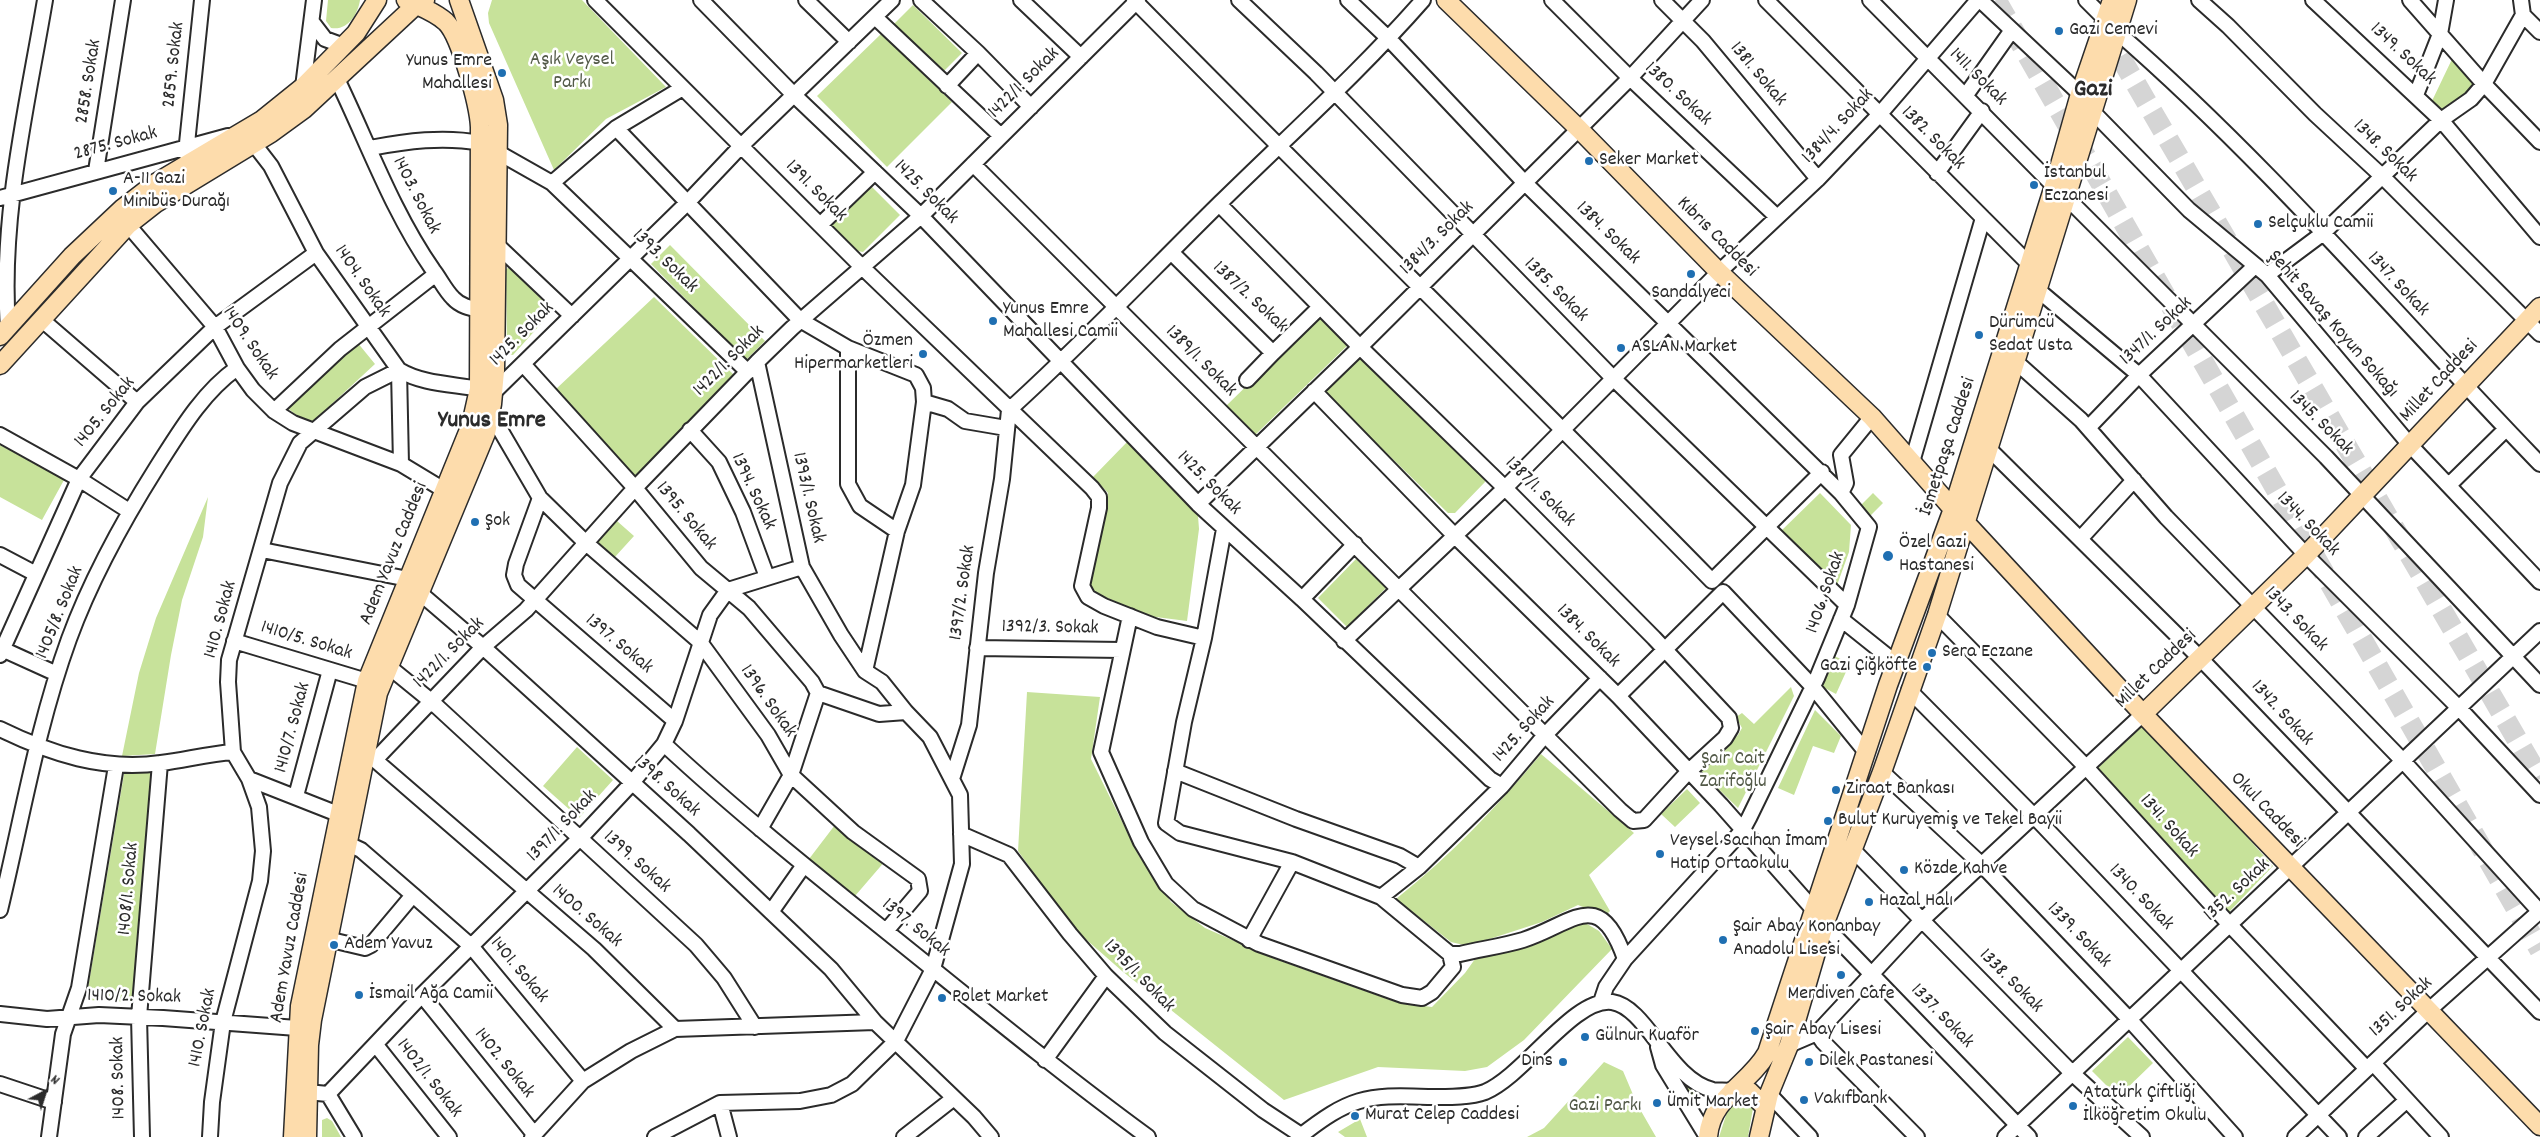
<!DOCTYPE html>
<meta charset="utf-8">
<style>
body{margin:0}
#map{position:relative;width:2540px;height:1137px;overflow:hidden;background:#fff;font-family:Dekko,sans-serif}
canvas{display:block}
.north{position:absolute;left:20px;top:1067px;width:50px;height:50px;-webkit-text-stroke:4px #fff;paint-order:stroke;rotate:40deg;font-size:14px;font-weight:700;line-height:20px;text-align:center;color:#2b2b2b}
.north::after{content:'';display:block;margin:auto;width:18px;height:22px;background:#2b2b2b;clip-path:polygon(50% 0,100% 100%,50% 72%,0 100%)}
</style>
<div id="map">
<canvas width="2540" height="1137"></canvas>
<div class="north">N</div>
</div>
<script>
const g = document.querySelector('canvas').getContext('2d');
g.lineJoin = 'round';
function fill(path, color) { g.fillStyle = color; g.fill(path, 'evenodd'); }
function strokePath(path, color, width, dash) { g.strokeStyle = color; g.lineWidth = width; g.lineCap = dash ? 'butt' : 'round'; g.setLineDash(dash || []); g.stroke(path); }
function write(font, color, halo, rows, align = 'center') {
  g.font = font + ' Dekko,sans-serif'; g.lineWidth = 5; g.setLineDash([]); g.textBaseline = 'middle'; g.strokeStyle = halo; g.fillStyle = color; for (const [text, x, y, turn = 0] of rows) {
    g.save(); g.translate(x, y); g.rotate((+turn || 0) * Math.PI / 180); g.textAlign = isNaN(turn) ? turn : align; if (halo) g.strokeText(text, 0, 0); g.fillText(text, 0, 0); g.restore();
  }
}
const green = new Path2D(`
 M 328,0 L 360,0 C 358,14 348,31 331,28 L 326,21 Z
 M 492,0 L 582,0 L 666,87 L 606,119 L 554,170 L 489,23 L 488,13 Z
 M 913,5 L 962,53 L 942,73 L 894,24 Z
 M 881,34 L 952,102 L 887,167 L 817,96 Z
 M 2454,55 L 2487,91 L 2454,122 L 2431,103 Z
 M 866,181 L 900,215 L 863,252 L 853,250 L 825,222 Z
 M 670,245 L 765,341 L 746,360 L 651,264 Z
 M 510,267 L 547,305 L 548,316 L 513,355 L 507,354 L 506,269 Z
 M 654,297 L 734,375 L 635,476 L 556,389 Z
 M 1320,314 L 1349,344 L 1255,435 L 1226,406 Z
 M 357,342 L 375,364 L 309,425 L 286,407 Z
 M 1361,355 L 1484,475 L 1485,482 L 1455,513 L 1448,513 L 1324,392 Z
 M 1128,441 L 1192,506 L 1198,516 L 1199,529 L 1187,621 L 1148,616 L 1087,589 L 1093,549 L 1108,493 L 1093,477 Z
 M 0,445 L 64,480 L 42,520 L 0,497 Z
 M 1820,493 L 1851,525 L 1849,552 L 1836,588 L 1780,532 Z
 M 1873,493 L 1883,503 L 1868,518 L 1858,508 Z
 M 208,497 L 203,537 L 182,600 L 171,655 L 155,754 L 122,756 L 139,673 L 156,618 Z
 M 617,521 L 634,536 L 614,558 L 596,544 Z
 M 1356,559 L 1386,588 L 1347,627 L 1318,598 Z
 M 1834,656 L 1850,663 L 1836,694 L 1821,686 Z
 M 1791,687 L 1794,696 L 1738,808 L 1700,771 L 1738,735 L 1742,728 L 1736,717 L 1742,713 L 1754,724 Z
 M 1027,692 L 1100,697 L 1091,759 L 1139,856 L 1171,902 L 1205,928 L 1278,960 L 1399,1003 L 1432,1007 L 1465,973 L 1475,959 L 1496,953 L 1582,921 L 1599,931 L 1612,949 L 1524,1040 L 1487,1067 L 1465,1071 L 1378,1067 L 1284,1100 L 1122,971 L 1073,928 L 1018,851 Z
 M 1815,710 L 1841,736 L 1834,753 L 1813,746 L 1794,795 L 1778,788 Z
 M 2145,723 L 2273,866 L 2229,912 L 2098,768 Z
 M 577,747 L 613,780 L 579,818 L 543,786 Z
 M 1541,754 L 1634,833 L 1589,875 L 1610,911 L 1605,916 L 1578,905 L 1542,922 L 1468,946 L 1451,942 L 1396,899 C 1450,856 1497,807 1541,754 Z
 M 154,771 L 134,1002 L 86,1000 L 124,774 Z
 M 1687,789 L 1700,803 L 1675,827 L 1661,814 Z
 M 838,821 L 886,860 L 855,896 L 809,859 Z
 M 2128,1037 L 2153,1063 L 2118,1097 L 2092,1071 Z
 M 1604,1062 L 1623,1071 L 1637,1104 L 1656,1137 L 1527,1137 L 1544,1128 Z
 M 1677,1077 L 1699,1089 L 1694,1104 Z
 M 1740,1099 L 1750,1104 L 1753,1108 L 1748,1137 L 1719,1137 L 1728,1109 Z
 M 327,1118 L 332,1121 L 341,1137 L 322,1137 L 322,1120 Z
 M 1360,1119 L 1367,1137 L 1345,1137 L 1338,1132 Z`);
const highwayTunnel = new Path2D(`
 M 1996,0 L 2540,950
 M 2104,29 L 2540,779`);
const minor = new Path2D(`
 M 595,0 L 862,267 L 1092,488 L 1099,497 L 1099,508 L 1082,586 L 1088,597 L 1104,606 L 1157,627 L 1204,638
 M 701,0 L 794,95 L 921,216 L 1198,504 L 1302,599 L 1490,779 L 1502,786 L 1545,735 L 1600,678
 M 806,0 L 849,42
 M 921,0 L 978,53 L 1031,107
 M 1021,0 L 1081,57
 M 1134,0 C 1326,195 1521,386 1712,581 L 1822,472
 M 1239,0 L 1316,73 L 1614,379 L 1847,605
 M 1348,0 L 1389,39 L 1524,182 L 1841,493
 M 1552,0 L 1630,78 L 1776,216
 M 1662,0 L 1703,41 L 1818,179
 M 1766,0 L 2029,264
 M 1870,0 L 2054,186
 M 1980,0 L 2080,94
 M 2086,0 L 2105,19
 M 2199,0 L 2228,26 L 2315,114 L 2383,177 L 2540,334
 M 2313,0 L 2441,120 L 2540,237
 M 2410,0 L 2484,84 L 2523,15 L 2540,32
 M 2521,0 L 2523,15
 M 875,17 L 1001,136
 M 312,22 L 325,39 L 344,46
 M 2116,31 C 2268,163 2400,319 2540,464
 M 337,79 C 368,143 392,211 433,270 C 440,279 445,290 453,298 C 460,306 470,308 480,310
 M 947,86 L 978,53
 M 303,87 L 314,0
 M 1966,95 L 2012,30
 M 2416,95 L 2440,34 L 2446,0
 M 2091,110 L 2189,210 L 2267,275 L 2410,445 L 2540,582
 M 616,128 L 800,320 L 848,348 L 916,375 L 923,388 L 924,402 L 913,485 L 897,531 L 865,671
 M 254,144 L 271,166 L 316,253 L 399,370 C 422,384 453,384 479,389
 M 370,148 C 407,141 443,136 481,143
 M 186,153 L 202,0
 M 499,153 L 552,183 L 748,372
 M 973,164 L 1620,810 L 1633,821 L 1644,820 L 1688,772 L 1725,738 L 1731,728 L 1729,718 L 1654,638 L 1505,488 L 1360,347 L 1219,204
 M 96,171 L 123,0
 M 1937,173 L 1982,111
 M 552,183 L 616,128 L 681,89
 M 2065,196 L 2326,457 L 2540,685
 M 0,198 L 228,136
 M 128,225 L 215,327 L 237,368 L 253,390 L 274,411 L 293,423 L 401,464 L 444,490
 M 820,225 L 875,172
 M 496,244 L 572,316
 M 1171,252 L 1273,353 L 1320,307
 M 2267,275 L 2322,234 L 2441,120 L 2471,99 L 2484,84 L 2540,142
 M 2038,290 L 2139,375 L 2306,555 L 2459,708 L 2540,795
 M 41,319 L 137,402
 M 8,327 C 0,217 27,107 45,0
 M 848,348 L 848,484 L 860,506 L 897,531
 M 2015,361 L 2081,420 L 2166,517 L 2404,762 L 2540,912
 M 523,364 L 635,488 L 701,568 L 749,608 L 812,682 L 818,693
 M 1247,380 L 1273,353
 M 1314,391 L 1454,535 L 1618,696 L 1721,805 L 1813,909
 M 494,392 L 687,203 L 741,146 L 892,0
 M 924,402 L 948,409 L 965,421 L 1006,428
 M 1009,410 C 1082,344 1150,272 1220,203 C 1288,136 1360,72 1423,0
 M 274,411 L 340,349 L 436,274
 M 491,414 L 540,498 L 516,564 L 514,575 L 518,585 L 675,721
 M 2088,428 L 2139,375 L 2255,266
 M 690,430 L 719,462 L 743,512 L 767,577
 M 0,435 L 79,479 L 129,511
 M 1988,448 L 2200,658 L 2540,1012
 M 1912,462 L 1983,218
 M 2449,485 L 2506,429
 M 540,498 L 586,543 L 700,642 L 768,735 L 791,775 L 853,832 L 918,879 L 920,891 L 886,931
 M 1198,504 L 1360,347 L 1630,78 L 1702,0
 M 1224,529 L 1204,638 L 1184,722 L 1166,823 L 1180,833 L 1292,862 L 1381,897 L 1450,954 L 1460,954 C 1481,949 1503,946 1523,940 C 1573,924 1599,885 1625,959
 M 2081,538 L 2134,480
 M 262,550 L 408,579
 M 0,555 L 36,574
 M 420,593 L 483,647 L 689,834 L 831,969 L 875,1022
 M 1302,599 L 1355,544
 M 1937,615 L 2086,767 L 2230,925 L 2367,1069
 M 1130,616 L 1101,752 L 1141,842 L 1166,884 L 1193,909 L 1259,944 L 1402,995 L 1422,998 L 1432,992 L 1453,967 L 1450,954
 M 1841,619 L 1896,663
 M 234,641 L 367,681
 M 1344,641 L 1505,488 L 1719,272 L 1818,179 L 1879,115 L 1978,0
 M 0,648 L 57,674
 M 977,648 L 1122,650
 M 0,655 L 79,479 L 137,402 L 215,327 L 316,253
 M 388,666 L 431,701 L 696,945 L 724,978 L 755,1027
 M 1909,690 L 2034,816 L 2339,1137
 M 1618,696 L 1723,592 L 1813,687 L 1866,752
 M 0,729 C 51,754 104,771 161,763 C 185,760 208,754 233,752
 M 664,744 C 735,810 811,871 887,932 C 973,1001 1059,1072 1148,1137
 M 375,760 L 483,647 L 526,610 L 635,488 L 757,362 L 792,328 L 921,216 L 1138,0
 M 375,760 L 594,949 L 675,1029
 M 1175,771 L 1296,819 L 1400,856 L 1419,867
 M 1882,772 L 1982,865 L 2129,1019 L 2235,1137
 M 249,779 L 338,814
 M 952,779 L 969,725 L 986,573 L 1002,479 L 1009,410
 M 296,796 L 330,670
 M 760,829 L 791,775 L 818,693 L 879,714 L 906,712
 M 961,834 L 1009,855 L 1070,934 L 1106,976 L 1165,1033 L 1263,1110 L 1301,1135
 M 1853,850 L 2072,1073 L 2142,1137
 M 413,895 L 471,946 L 583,1081
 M 1381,897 L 1419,867 L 1502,786
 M 0,910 C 22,819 37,727 69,639 C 91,579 123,521 157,467 C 180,431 202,393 237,368
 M 771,912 L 804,865
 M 1824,925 L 2029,1137
 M 327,939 L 365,948 L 371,945 L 413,895 L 361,850 L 346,843
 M 1249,940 L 1292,862
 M 422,995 L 534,1134
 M 1601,1002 L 1606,987 L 1625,959 L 1742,831 L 1749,818 L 1817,678 L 1847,605 L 1869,527 L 1841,493 L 1846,483 L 1841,455 L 1872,417
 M 0,1014 L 47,1019 L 99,1015 L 163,1018 L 297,1028
 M 1817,1033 L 1823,1042 L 1917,1137
 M 376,1045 L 449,1137
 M 1789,1045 L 1817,1033 L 1921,921 L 2143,714
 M 1658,1047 L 1663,1065 L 1707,1137
 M 1045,1060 L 1106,976
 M 2373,1063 L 2441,1137
 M 0,1084 L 54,1102
 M 307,1092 L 328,1094 L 422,995 L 586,832 L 631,784 L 664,744 L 675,721 L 710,615 L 728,590 L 802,567
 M 328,1094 L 354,1137
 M 1769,1094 L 1810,1137
 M 720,1103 L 729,1137
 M 49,1137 L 63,1034 L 79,988 L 116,766
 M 142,1137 L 139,1017 L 160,763
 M 210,1137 L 212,1102 L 223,1022 L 260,881 L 263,851 L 259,807 L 249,779 L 233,752 L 228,682 L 229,660 L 280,483 L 300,443 L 365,387 L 399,370 L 401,464
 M 532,1137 L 583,1081 L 631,1051 L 675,1029 L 875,1022 L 974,1117 L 991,1137
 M 655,1137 L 720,1103 L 800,1101 L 831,1095 L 852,1084 L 896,1041 L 933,969 L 962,864 L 960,795 L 930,737 L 906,712 L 882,682 L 865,671 L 841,635 L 802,567 L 757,362
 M 904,1137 L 954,1098
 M 1299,1137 C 1349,1098 1365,1094 1428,1097 C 1445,1097 1469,1098 1485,1092 C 1525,1075 1574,997 1612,1002 C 1647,1007 1669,1080 1713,1090 C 1718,1091 1726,1090 1732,1091
 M 2005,1137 L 2540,631
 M 2295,1137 L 2428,1011 L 2540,911
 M 2366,1137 L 2407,1100`);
const major = new Path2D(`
 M 1446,0 L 1579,129 L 1719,272 L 1872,417 L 1953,509 L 2143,714 L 2540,1126
 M 0,336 L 72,256 L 123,208 L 154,184 L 262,120 L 303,87 L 356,33 L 377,0
 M 0,365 L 128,225 L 156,203 L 271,133 L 304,109 L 417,4 L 425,0
 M 2143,714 L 2306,555 L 2540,307
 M 1732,1091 L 1749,1091 L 1765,1107
 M 293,1137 L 300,1006 L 367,681 L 471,425 L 479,389 L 480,127 C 479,106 461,37 446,22 C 434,11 420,7 406,0
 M 307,1137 L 309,1045 L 312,1020 L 378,693 L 486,433 L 492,404 L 495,371 L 498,125 L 494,100 L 459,0
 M 1708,1137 C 1711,1097 1749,1085 1767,1053 L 1888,685 L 1953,509 L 2054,186 L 2080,94 L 2112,0
 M 1759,1137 L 1769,1094 L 1789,1045 L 1824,925 L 1882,772 L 1937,615 L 2127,0`);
const markers = [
 [2059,31,5,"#1f6fb2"],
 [502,73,5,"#1f6fb2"],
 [1589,161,5,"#1f6fb2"],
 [2034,185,5,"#1f6fb2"],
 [113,191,5,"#1f6fb2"],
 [2258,224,5,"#1f6fb2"],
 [1691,274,5,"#1f6fb2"],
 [993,321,5,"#1f6fb2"],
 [1979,335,5,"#1f6fb2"],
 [1621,348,5,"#1f6fb2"],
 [923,354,5,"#1f6fb2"],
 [475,522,5,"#1f6fb2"],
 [1888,556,6,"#1f6fb2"],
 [1932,653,5,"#1f6fb2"],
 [1927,667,5,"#1f6fb2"],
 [1836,790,5,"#1f6fb2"],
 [1828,821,5,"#1f6fb2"],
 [1660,854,5,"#1f6fb2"],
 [1904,870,5,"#1f6fb2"],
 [1869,902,5,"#1f6fb2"],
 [1723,940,5,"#1f6fb2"],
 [334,945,5,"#1f6fb2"],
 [1841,975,5,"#1f6fb2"],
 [359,995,5,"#1f6fb2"],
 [942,998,5,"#1f6fb2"],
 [1755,1031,5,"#1f6fb2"],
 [1585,1037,5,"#1f6fb2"],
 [1563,1062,5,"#1f6fb2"],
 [1809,1062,5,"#1f6fb2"],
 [1804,1100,5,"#1f6fb2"],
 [1657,1103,5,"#1f6fb2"],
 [2073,1106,5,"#1f6fb2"],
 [1355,1116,5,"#1f6fb2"]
];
const poiNames = [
 ["Gazi Cemevi",2069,31],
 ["Yunus Emre",492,62,"right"],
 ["Mahallesi",492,85,"right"],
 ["Seker Market",1599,161],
 ["İstanbul",2044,174],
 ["Eczanesi",2044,197],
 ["A-11 Gazi",123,180],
 ["Minibüs Durağı",123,203],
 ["Selçuklu Camii",2268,224],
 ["Sandalyeci",1691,294,"center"],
 ["Yunus Emre",1003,310],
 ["Mahallesi Camii",1003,333],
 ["Dürümcü",1989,324],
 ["Sedat Usta",1989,347],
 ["Özmen",913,342,"right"],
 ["Hipermarketleri",913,365,"right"],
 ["ASLAN Market",1631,348],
 ["Şok",485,522],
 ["Özel Gazi",1899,544],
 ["Hastanesi",1899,567],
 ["Sera Eczane",1942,653],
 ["Gazi Çiğköfte",1917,667,"right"],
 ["Ziraat Bankası",1846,790],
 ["Bulut Kuruyemiş ve Tekel Bayii",1838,821],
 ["Veysel Sacıhan İmam",1670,842],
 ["Hatip Ortaokulu",1670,865],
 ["Közde Kahve",1914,870],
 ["Hazal Halı",1879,902],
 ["Şair Abay Konanbay",1733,928],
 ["Anadolu Lisesi",1733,951],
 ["Adem Yavuz",344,945],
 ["İsmail Ağa Camii",369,995],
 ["Merdiven Cafe",1841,995,"center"],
 ["Polet Market",952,998],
 ["Şair Abay Lisesi",1765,1031],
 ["Gülnur Kuaför",1595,1037],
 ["Dins",1553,1062,"right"],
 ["Dilek Pastanesi",1819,1062],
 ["Atatürk Çiftliği",2083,1094],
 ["İlköğretim Okulu",2083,1117],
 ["Vakıfbank",1814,1100],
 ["Ümit Market",1667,1103],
 ["Murat Celep Caddesi",1365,1116]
];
const streetNames = [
 ["1349. Sokak",2402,55,43],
 ["2859. Sokak",175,65,-84],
 ["1381. Sokak",1757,75,50],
 ["1411. Sokak",1977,78,45],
 ["2858. Sokak",90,82,-81],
 ["1422/1. Sokak",1025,84,-45],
 ["1380. Sokak",1677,95,43],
 ["1384/4. Sokak",1839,127,-47],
 ["1382. Sokak",1932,139,45],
 ["2875. Sokak",116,145,-15],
 ["1348. Sokak",2384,152,44],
 ["1391. Sokak",815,192,45],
 ["1425. Sokak",925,193,45],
 ["1403. Sokak",415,196,63],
 ["1384. Sokak",1607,234,44],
 ["Kıbrıs Caddesi",1716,238,45],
 ["1384/3. Sokak",1438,239,-45],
 ["1393. Sokak",664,262,44],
 ["1404. Sokak",361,282,55],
 ["1347. Sokak",2397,285,47],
 ["1385. Sokak",1555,291,45],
 ["1387/2. Sokak",1249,298,43],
 ["Şehit Savaş Koyun Sokağı",2332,325,49],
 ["1347/1. Sokak",2157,332,-43],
 ["1425. Sokak",523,335,-45],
 ["1409. Sokak",249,344,56],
 ["1422/1. Sokak",730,362,-45],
 ["1389/1. Sokak",1200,362,45],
 ["Millet Caddesi",2440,382,-47],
 ["1405. Sokak",106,413,-51],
 ["1345. Sokak",2320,424,45],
 ["İsmetpaşa Caddesi",1949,447,-72],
 ["1425. Sokak",1208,484,45],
 ["1394. Sokak",752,492,65],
 ["1387/1. Sokak",1539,493,45],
 ["1393/1. Sokak",807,498,77],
 ["1395. Sokak",685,517,50],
 ["1344. Sokak",2307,525,46],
 ["Adem Yavuz Caddesi",395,554,-68],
 ["1397/2. Sokak",964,593,-82],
 ["1406. Sokak",1827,593,-71],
 ["1405/8. Sokak",61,613,-68],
 ["1410. Sokak",222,620,-75],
 ["1343. Sokak",2295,620,46],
 ["1392/3. Sokak",1050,629,1],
 ["1384. Sokak",1587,637,45],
 ["1410/5. Sokak",306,642,17],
 ["1397. Sokak",618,645,40],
 ["1422/1. Sokak",450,654,-45],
 ["Millet Caddesi",2157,670,-44],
 ["1396. Sokak",767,702,55],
 ["1342. Sokak",2281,714,47],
 ["1410/7. Sokak",294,728,-75],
 ["1425. Sokak",1525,730,-48],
 ["1398. Sokak",666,787,42],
 ["Okul Caddesi",2266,811,46],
 ["1397/1. Sokak",563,827,-46],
 ["1341. Sokak",2168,827,48],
 ["1399. Sokak",636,863,42],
 ["1408/1. Sokak",130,889,-85],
 ["1352. Sokak",2238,891,-43],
 ["1340. Sokak",2140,898,46],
 ["1400. Sokak",586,917,41],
 ["1397. Sokak",915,929,39],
 ["1339. Sokak",2078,936,46],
 ["Adem Yavuz Caddesi",291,948,-80],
 ["1401. Sokak",518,971,50],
 ["1395/1. Sokak",1138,977,46],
 ["1338. Sokak",2010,982,45],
 ["1410/2. Sokak",134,998,1],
 ["1351. Sokak",2402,1008,-43],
 ["1337. Sokak",1941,1017,46],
 ["1410. Sokak",204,1028,-79],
 ["1402. Sokak",503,1064,51],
 ["1408. Sokak",120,1078,-91],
 ["1402/1. Sokak",428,1079,52]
];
const parkNames = [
 ["Aşık Veysel",572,61],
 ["Parkı",572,84],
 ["Şair Cait",1733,760],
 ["Zarifoğlu",1733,783],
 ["Gazi Parkı",1605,1107]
];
const districtNames = [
 ["Gazi",2093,92],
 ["Yunus Emre",492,423]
];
fill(green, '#c7e29a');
strokePath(highwayTunnel, '#d5d5d5', 21, [21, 11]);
strokePath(minor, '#2b2b2b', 18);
strokePath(major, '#2b2b2b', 21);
strokePath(minor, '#fff', 14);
strokePath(major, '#fddcac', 18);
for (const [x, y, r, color] of markers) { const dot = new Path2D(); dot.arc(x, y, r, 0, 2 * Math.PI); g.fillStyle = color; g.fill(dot); strokePath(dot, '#fff', 2); }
write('20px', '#2b2b2b', '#fff', poiNames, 'left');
write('20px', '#2b2b2b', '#fff', streetNames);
write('20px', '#525947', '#fff', parkNames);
write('bold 25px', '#2b2b2b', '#fff', districtNames);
</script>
